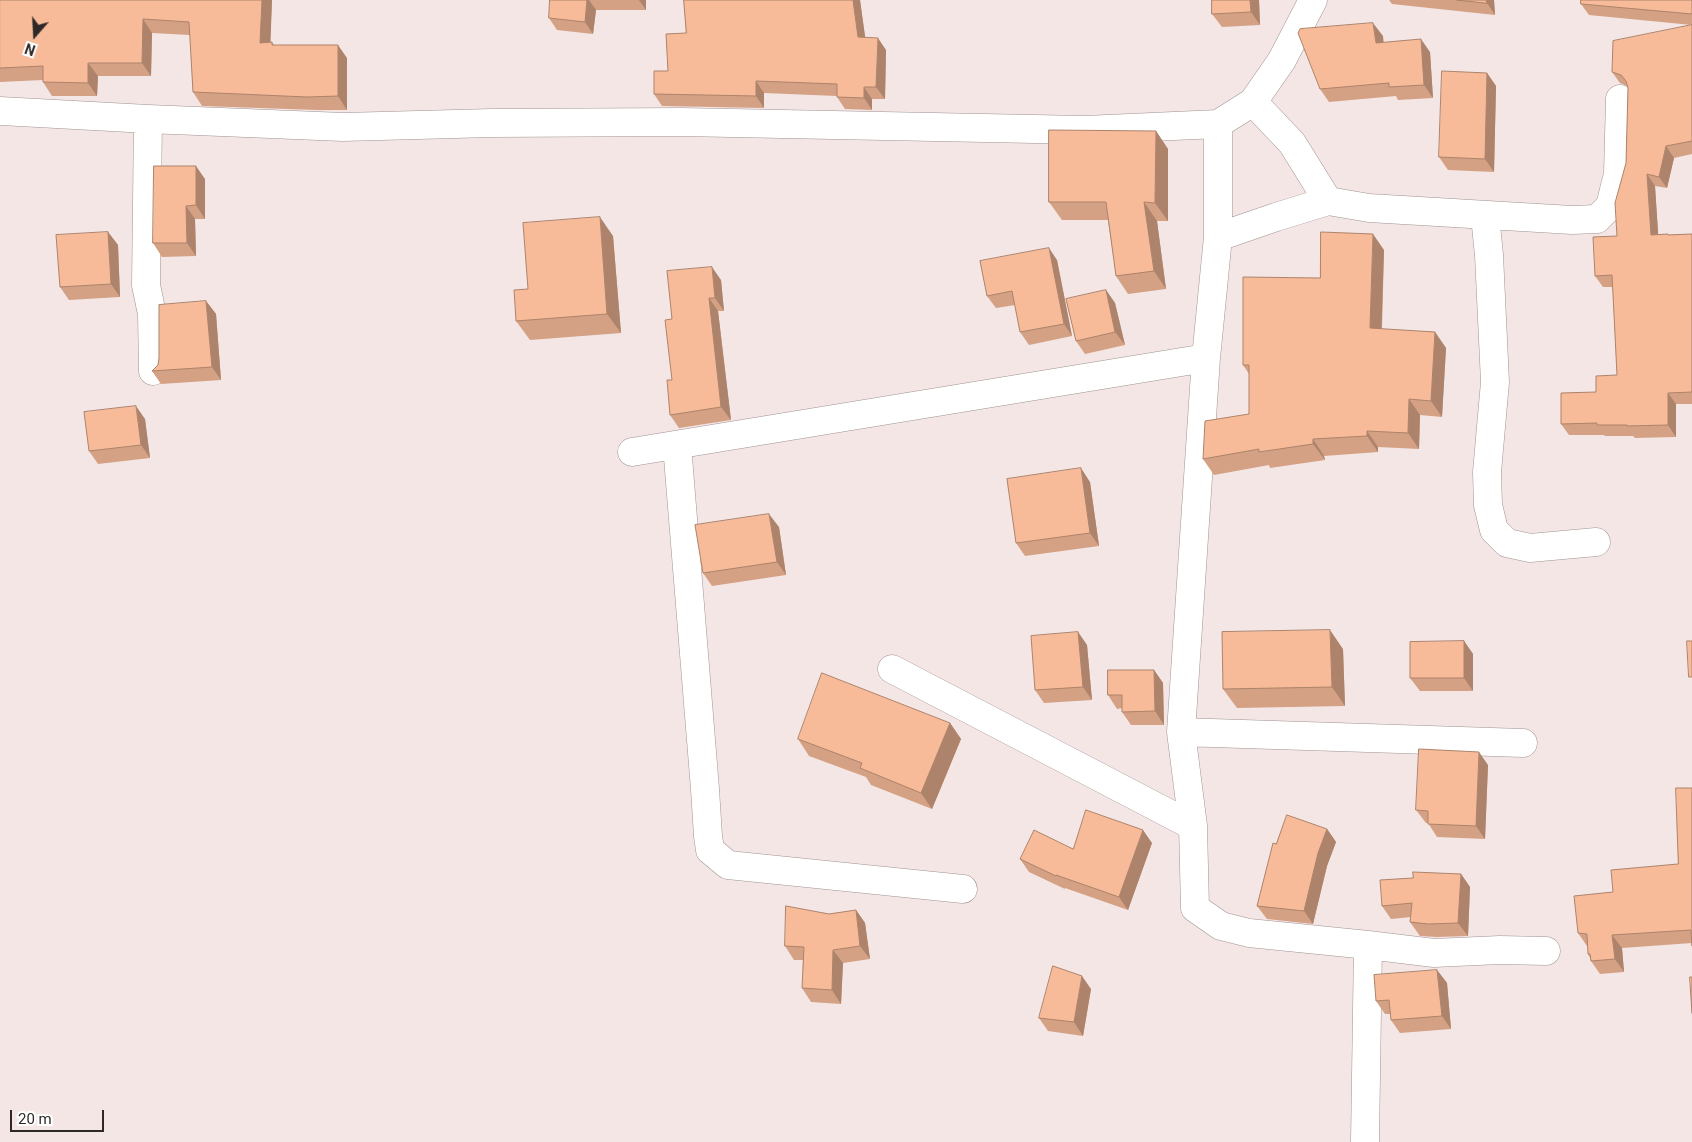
<!DOCTYPE html>
<style>
body{margin:0}
#map{position:relative;width:1692px;height:1142px;overflow:hidden;background:#f4e6e5;font-family:Roboto,sans-serif}
canvas{display:block}
.north{position:absolute;left:10px;top:10px;width:50px;height:50px;-webkit-text-stroke:4px #fff;paint-order:stroke;rotate:199deg;font-size:14px;font-weight:700;line-height:20px;text-align:center;color:#2e2928}
.north::after{content:'';display:block;margin:auto;width:18px;height:22px;background:#2e2928;clip-path:polygon(50% 0,100% 100%,50% 72%,0 100%)}
.scale{position:absolute;left:10px;top:1110px;width:94px;height:22px;box-sizing:border-box;border:2px solid #2e2928;border-top:0;padding-left:6px;font-size:15px;line-height:18px;white-space:nowrap;color:#2e2928;-webkit-text-stroke:4px #fff;paint-order:stroke}
</style>
<div id="map">
<canvas width="1692" height="1142"></canvas>
<div class="north">N</div>
<div class="scale">20 m</div>
</div>
<script>
const g = document.querySelector('canvas').getContext('2d');
g.lineJoin = 'round';
function strokePath(path, color, width, dash) { g.strokeStyle = color; g.lineWidth = width; g.lineCap = dash ? 'butt' : 'round'; g.setLineDash(dash || []); g.stroke(path); }
function fill(path, color) { g.fillStyle = color; g.fill(path, 'evenodd'); }
const minor = new Path2D(`
 M 1313,0 L 1282,60 L 1253,102 L 1218,124 L 1218,237 L 1206,358 L 1181,732 L 1193,826 L 1195,908 L 1221,926 L 1249,933 L 1368,945 L 1434,953 L 1500,950 L 1546,951
 M 1253,102 L 1292,143 L 1328,201 L 1369,208 L 1572,220 L 1597,219 L 1610,206 L 1618,174 L 1620,99
 M 0,111 L 148,119 L 343,127 L 492,123 L 681,122 L 1085,130 L 1218,124
 M 148,119 L 146,285 L 152,314 L 153,371
 M 1485,216 L 1489,255 L 1495,382 L 1487,472 L 1488,505 L 1494,530 L 1507,543 L 1530,548 L 1596,542
 M 1218,237 L 1276,217 L 1328,201
 M 677,445 L 705,789 L 708,836 L 710,850 L 728,865 L 963,889
 M 632,452 L 1206,358
 M 892,669 L 1193,826
 M 1181,732 L 1523,743
 M 1365,1142 L 1368,945`);
const wall = new Path2D(`
 M 0,0 L 272,0 L 270,42 L 272,42 L 274,45 L 347,58 L 347,110 L 317,110 L 202,106 L 193,92 L 190,35 L 152,33 L 151,76 L 98,76 L 97,96 L 52,96 L 43,82 L 43,80 L 0,82 Z
 M 550,0 L 646,0 L 646,10 L 596,10 L 593,34 L 557,30 L 549,18 Z
 M 684,0 L 860,0 L 865,38 L 886,50 L 885,99 L 872,99 L 872,110 L 845,109 L 837,97 L 837,96 L 764,93 L 764,108 L 662,106 L 654,94 L 668,71 L 686,33 Z
 M 1259,0 L 1260,25 L 1222,27 L 1212,14 Z
 M 1389,0 L 1494,0 L 1495,15 L 1392,4 Z
 M 1692,0 L 1692,25 L 1589,15 L 1581,4 Z
 M 1692,25 L 1692,154 L 1674,158 L 1667,188 L 1655,186 L 1658,234 L 1668,235 L 1692,234 L 1692,404 L 1676,404 L 1676,437 L 1635,438 L 1633,436 L 1605,436 L 1604,435 L 1569,435 L 1561,424 L 1596,392 L 1617,375 L 1613,287 L 1603,287 L 1595,276 L 1617,236 L 1626,163 L 1628,88 L 1627,86 L 1620,83 L 1612,72 Z
 M 1383,36 L 1383,42 L 1430,52 L 1433,98 L 1398,100 L 1396,96 L 1329,102 L 1320,89 Z
 M 1487,73 L 1496,86 L 1494,172 L 1448,170 L 1439,157 Z
 M 1156,131 L 1168,149 L 1168,221 L 1157,221 L 1166,289 L 1128,294 L 1116,276 L 1108,220 L 1062,220 L 1049,202 Z
 M 205,179 L 205,219 L 195,219 L 196,256 L 162,257 L 153,243 Z
 M 108,232 L 118,245 L 120,297 L 69,300 L 60,287 Z
 M 613,236 L 621,333 L 530,340 L 516,321 L 528,289 Z
 M 1384,250 L 1382,329 L 1435,332 L 1446,348 L 1442,417 L 1420,415 L 1419,449 L 1378,447 L 1378,452 L 1324,456 L 1325,460 L 1270,468 L 1269,465 L 1214,475 L 1203,459 L 1249,414 L 1249,374 L 1243,365 L 1320,278 Z
 M 1057,260 L 1072,336 L 1029,345 L 1020,332 L 1015,305 L 996,308 L 987,296 Z
 M 721,280 L 724,311 L 718,311 L 731,420 L 679,428 L 670,415 L 672,380 L 672,319 Z
 M 1106,290 L 1115,303 L 1125,345 L 1085,354 L 1076,341 Z
 M 206,301 L 216,314 L 221,380 L 161,384 L 152,371 L 158,365 L 159,358 Z
 M 145,419 L 150,458 L 98,464 L 89,451 Z
 M 1090,482 L 1099,546 L 1025,556 L 1016,543 Z
 M 779,527 L 786,575 L 712,586 L 703,573 Z
 M 1078,632 L 1087,645 L 1092,700 L 1044,703 L 1035,690 Z
 M 1464,641 L 1473,654 L 1473,691 L 1420,691 L 1410,678 Z
 M 1343,649 L 1345,706 L 1237,708 L 1223,689 Z
 M 1154,670 L 1163,683 L 1164,725 L 1131,725 L 1122,712 L 1122,708 L 1117,709 L 1108,695 Z
 M 950,723 L 961,739 L 932,809 L 871,785 L 866,777 L 809,756 L 798,739 Z
 M 1488,765 L 1485,839 L 1437,837 L 1428,823 L 1426,823 L 1416,810 Z
 M 1692,788 L 1692,943 L 1622,948 L 1624,972 L 1600,974 L 1591,961 L 1590,958 L 1588,954 L 1588,946 L 1587,946 L 1578,933 L 1613,892 L 1678,864 Z
 M 1327,829 L 1336,842 L 1327,866 L 1313,924 L 1267,919 L 1257,906 L 1276,844 Z
 M 1152,843 L 1128,910 L 1065,888 L 1065,889 L 1029,872 L 1020,859 L 1073,849 Z
 M 1461,874 L 1470,887 L 1468,936 L 1437,937 L 1420,936 L 1410,922 L 1411,917 L 1391,919 L 1382,906 Z
 M 856,910 L 865,923 L 870,959 L 843,963 L 841,1004 L 811,1002 L 802,988 L 803,960 L 794,960 L 785,946 L 829,914 Z
 M 1437,970 L 1447,983 L 1451,1029 L 1400,1033 L 1391,1020 L 1390,1014 L 1385,1014 L 1376,1001 Z
 M 1091,989 L 1083,1036 L 1048,1031 L 1039,1018 Z`);
const shadedWall = new Path2D(`
 M 262,0 L 272,0 L 270,56 L 260,43 Z
 M 587,0 L 589,0 L 596,10 L 593,34 L 585,22 Z
 M 639,0 L 646,0 L 646,10 Z
 M 853,0 L 860,0 L 867,50 L 858,37 Z
 M 1250,0 L 1259,0 L 1260,25 L 1251,12 Z
 M 1486,0 L 1494,0 L 1495,15 L 1487,3 Z
 M 143,19 L 152,33 L 151,76 L 142,63 Z
 M 1373,23 L 1383,36 L 1385,56 L 1376,43 Z
 M 878,38 L 886,50 L 885,99 L 876,87 Z
 M 1421,39 L 1430,52 L 1433,98 L 1424,85 Z
 M 338,45 L 347,58 L 347,110 L 338,96 Z
 M 88,63 L 98,76 L 97,96 L 88,83 Z
 M 1487,73 L 1496,86 L 1494,172 L 1485,159 Z
 M 756,81 L 764,93 L 764,108 L 756,96 Z
 M 864,87 L 872,99 L 872,110 L 864,98 Z
 M 1156,131 L 1168,149 L 1168,221 L 1155,203 Z
 M 1666,146 L 1674,158 L 1667,188 L 1659,177 Z
 M 196,166 L 205,179 L 205,219 L 196,205 Z
 M 1647,174 L 1655,186 L 1659,246 L 1651,235 Z
 M 1144,202 L 1157,221 L 1166,289 L 1154,271 Z
 M 186,206 L 195,219 L 196,256 L 187,243 Z
 M 600,217 L 613,236 L 621,333 L 607,314 Z
 M 108,232 L 118,245 L 120,297 L 111,284 Z
 M 1373,234 L 1384,250 L 1381,344 L 1370,328 Z
 M 1049,248 L 1057,260 L 1072,336 L 1064,324 Z
 M 712,267 L 721,280 L 724,311 L 715,298 Z
 M 1106,290 L 1115,303 L 1125,345 L 1115,332 Z
 M 709,298 L 718,311 L 731,420 L 721,407 Z
 M 206,301 L 216,314 L 221,380 L 212,367 Z
 M 1435,332 L 1446,348 L 1442,417 L 1431,401 Z
 M 1668,393 L 1676,404 L 1676,437 L 1668,425 Z
 M 1409,399 L 1420,415 L 1419,449 L 1408,433 Z
 M 136,406 L 145,419 L 150,458 L 141,445 Z
 M 1367,431 L 1378,447 L 1378,452 L 1367,436 Z
 M 1313,439 L 1324,456 L 1325,460 L 1313,444 Z
 M 1081,468 L 1090,482 L 1099,546 L 1090,533 Z
 M 769,514 L 779,527 L 786,575 L 777,562 Z
 M 1330,630 L 1343,649 L 1345,706 L 1332,687 Z
 M 1078,632 L 1087,645 L 1092,700 L 1083,687 Z
 M 1464,641 L 1473,654 L 1473,691 L 1464,678 Z
 M 1154,670 L 1163,683 L 1164,725 L 1155,711 Z
 M 950,723 L 961,739 L 932,809 L 921,793 Z
 M 1479,752 L 1488,765 L 1485,839 L 1476,826 Z
 M 1327,829 L 1336,842 L 1327,866 L 1313,924 L 1304,911 L 1318,853 Z
 M 1143,830 L 1152,843 L 1128,910 L 1119,897 Z
 M 1461,874 L 1470,887 L 1468,936 L 1458,923 Z
 M 856,910 L 865,923 L 870,959 L 860,946 Z
 M 1612,935 L 1622,948 L 1624,972 L 1615,959 Z
 M 833,950 L 843,963 L 841,1004 L 832,990 Z
 M 1437,970 L 1447,983 L 1451,1029 L 1442,1016 Z
 M 1082,976 L 1091,989 L 1083,1036 L 1074,1022 Z`);
const building = new Path2D(`
 M 0,0 L 262,0 L 260,43 L 272,42 L 272,45 L 338,45 L 338,96 L 307,97 L 193,92 L 189,22 L 143,19 L 142,63 L 88,63 L 88,83 L 43,82 L 43,66 L 0,68 Z
 M 550,0 L 587,0 L 585,22 L 549,18 Z
 M 684,0 L 853,0 L 858,37 L 878,38 L 876,87 L 864,87 L 864,98 L 837,97 L 837,84 L 756,81 L 756,96 L 654,94 L 654,71 L 668,71 L 666,34 L 686,33 Z
 M 1212,0 L 1250,0 L 1251,12 L 1212,14 Z
 M 1457,0 L 1486,0 L 1487,3 Z
 M 1581,0 L 1692,0 L 1692,14 L 1581,4 Z
 M 1373,23 L 1376,43 L 1421,39 L 1424,85 L 1389,87 L 1389,83 L 1320,89 L 1298,33 L 1300,29 Z
 M 1692,25 L 1692,141 L 1666,146 L 1659,177 L 1647,174 L 1651,235 L 1668,234 L 1668,235 L 1692,234 L 1692,392 L 1668,393 L 1668,425 L 1627,426 L 1627,425 L 1597,425 L 1597,423 L 1561,424 L 1561,393 L 1596,392 L 1596,376 L 1617,375 L 1612,275 L 1595,276 L 1593,237 L 1617,236 L 1615,203 L 1626,163 L 1628,88 L 1626,81 L 1621,75 L 1612,72 L 1613,41 Z
 M 1442,71 L 1487,73 L 1485,159 L 1439,157 Z
 M 1049,130 L 1156,131 L 1155,203 L 1144,202 L 1154,271 L 1116,276 L 1106,202 L 1049,202 Z
 M 154,166 L 196,166 L 196,205 L 186,206 L 187,243 L 153,243 Z
 M 600,217 L 607,314 L 516,321 L 514,290 L 528,289 L 523,223 Z
 M 108,232 L 111,284 L 60,287 L 56,235 Z
 M 1321,232 L 1373,234 L 1370,328 L 1435,332 L 1431,401 L 1409,399 L 1408,433 L 1367,431 L 1367,436 L 1313,439 L 1313,444 L 1259,452 L 1259,449 L 1203,459 L 1205,421 L 1249,414 L 1249,365 L 1243,365 L 1243,277 L 1320,278 Z
 M 1049,248 L 1064,324 L 1020,332 L 1012,291 L 987,296 L 980,261 Z
 M 712,267 L 715,298 L 709,298 L 721,407 L 670,415 L 667,380 L 672,380 L 665,320 L 672,319 L 667,271 Z
 M 1106,290 L 1115,332 L 1076,341 L 1066,299 Z
 M 206,301 L 212,367 L 152,371 L 158,365 L 159,358 L 159,305 Z
 M 136,406 L 141,445 L 89,451 L 84,412 Z
 M 1081,468 L 1090,533 L 1016,543 L 1007,479 Z
 M 769,514 L 777,562 L 703,573 L 695,525 Z
 M 1330,630 L 1332,687 L 1223,689 L 1222,632 Z
 M 1078,632 L 1083,687 L 1035,690 L 1031,636 Z
 M 1464,641 L 1464,678 L 1410,678 L 1410,642 Z
 M 1687,641 L 1692,641 L 1692,677 L 1689,677 Z
 M 1108,670 L 1154,670 L 1155,711 L 1122,712 L 1122,695 L 1108,695 Z
 M 822,673 L 950,723 L 921,793 L 860,768 L 862,763 L 798,739 Z
 M 1419,749 L 1479,752 L 1476,826 L 1428,824 L 1428,811 L 1416,810 Z
 M 1676,788 L 1692,788 L 1692,946 L 1691,930 L 1612,935 L 1615,959 L 1591,961 L 1590,954 L 1588,954 L 1587,934 L 1578,933 L 1574,896 L 1613,892 L 1611,870 L 1678,864 Z
 M 1086,810 L 1143,830 L 1119,897 L 1056,875 L 1056,876 L 1020,859 L 1034,830 L 1073,849 Z
 M 1287,815 L 1327,829 L 1318,853 L 1304,911 L 1257,906 L 1273,843 L 1276,844 Z
 M 1413,872 L 1461,874 L 1458,923 L 1428,924 L 1410,922 L 1412,903 L 1382,906 L 1380,880 L 1413,878 Z
 M 786,906 L 829,914 L 856,910 L 860,946 L 833,950 L 832,990 L 802,988 L 804,947 L 785,946 Z
 M 1053,966 L 1082,976 L 1074,1022 L 1039,1018 Z
 M 1437,970 L 1442,1016 L 1391,1020 L 1389,1000 L 1376,1001 L 1374,975 Z
 M 1690,977 L 1692,977 L 1692,1013 Z`);
strokePath(minor, '#a09392', 29);
strokePath(minor, '#fff', 28);
fill(wall, '#d4a184');
fill(shadedWall, '#ad836b');
fill(building, '#f7bb99');
strokePath(building, '#ad836b', 1);
</script>
